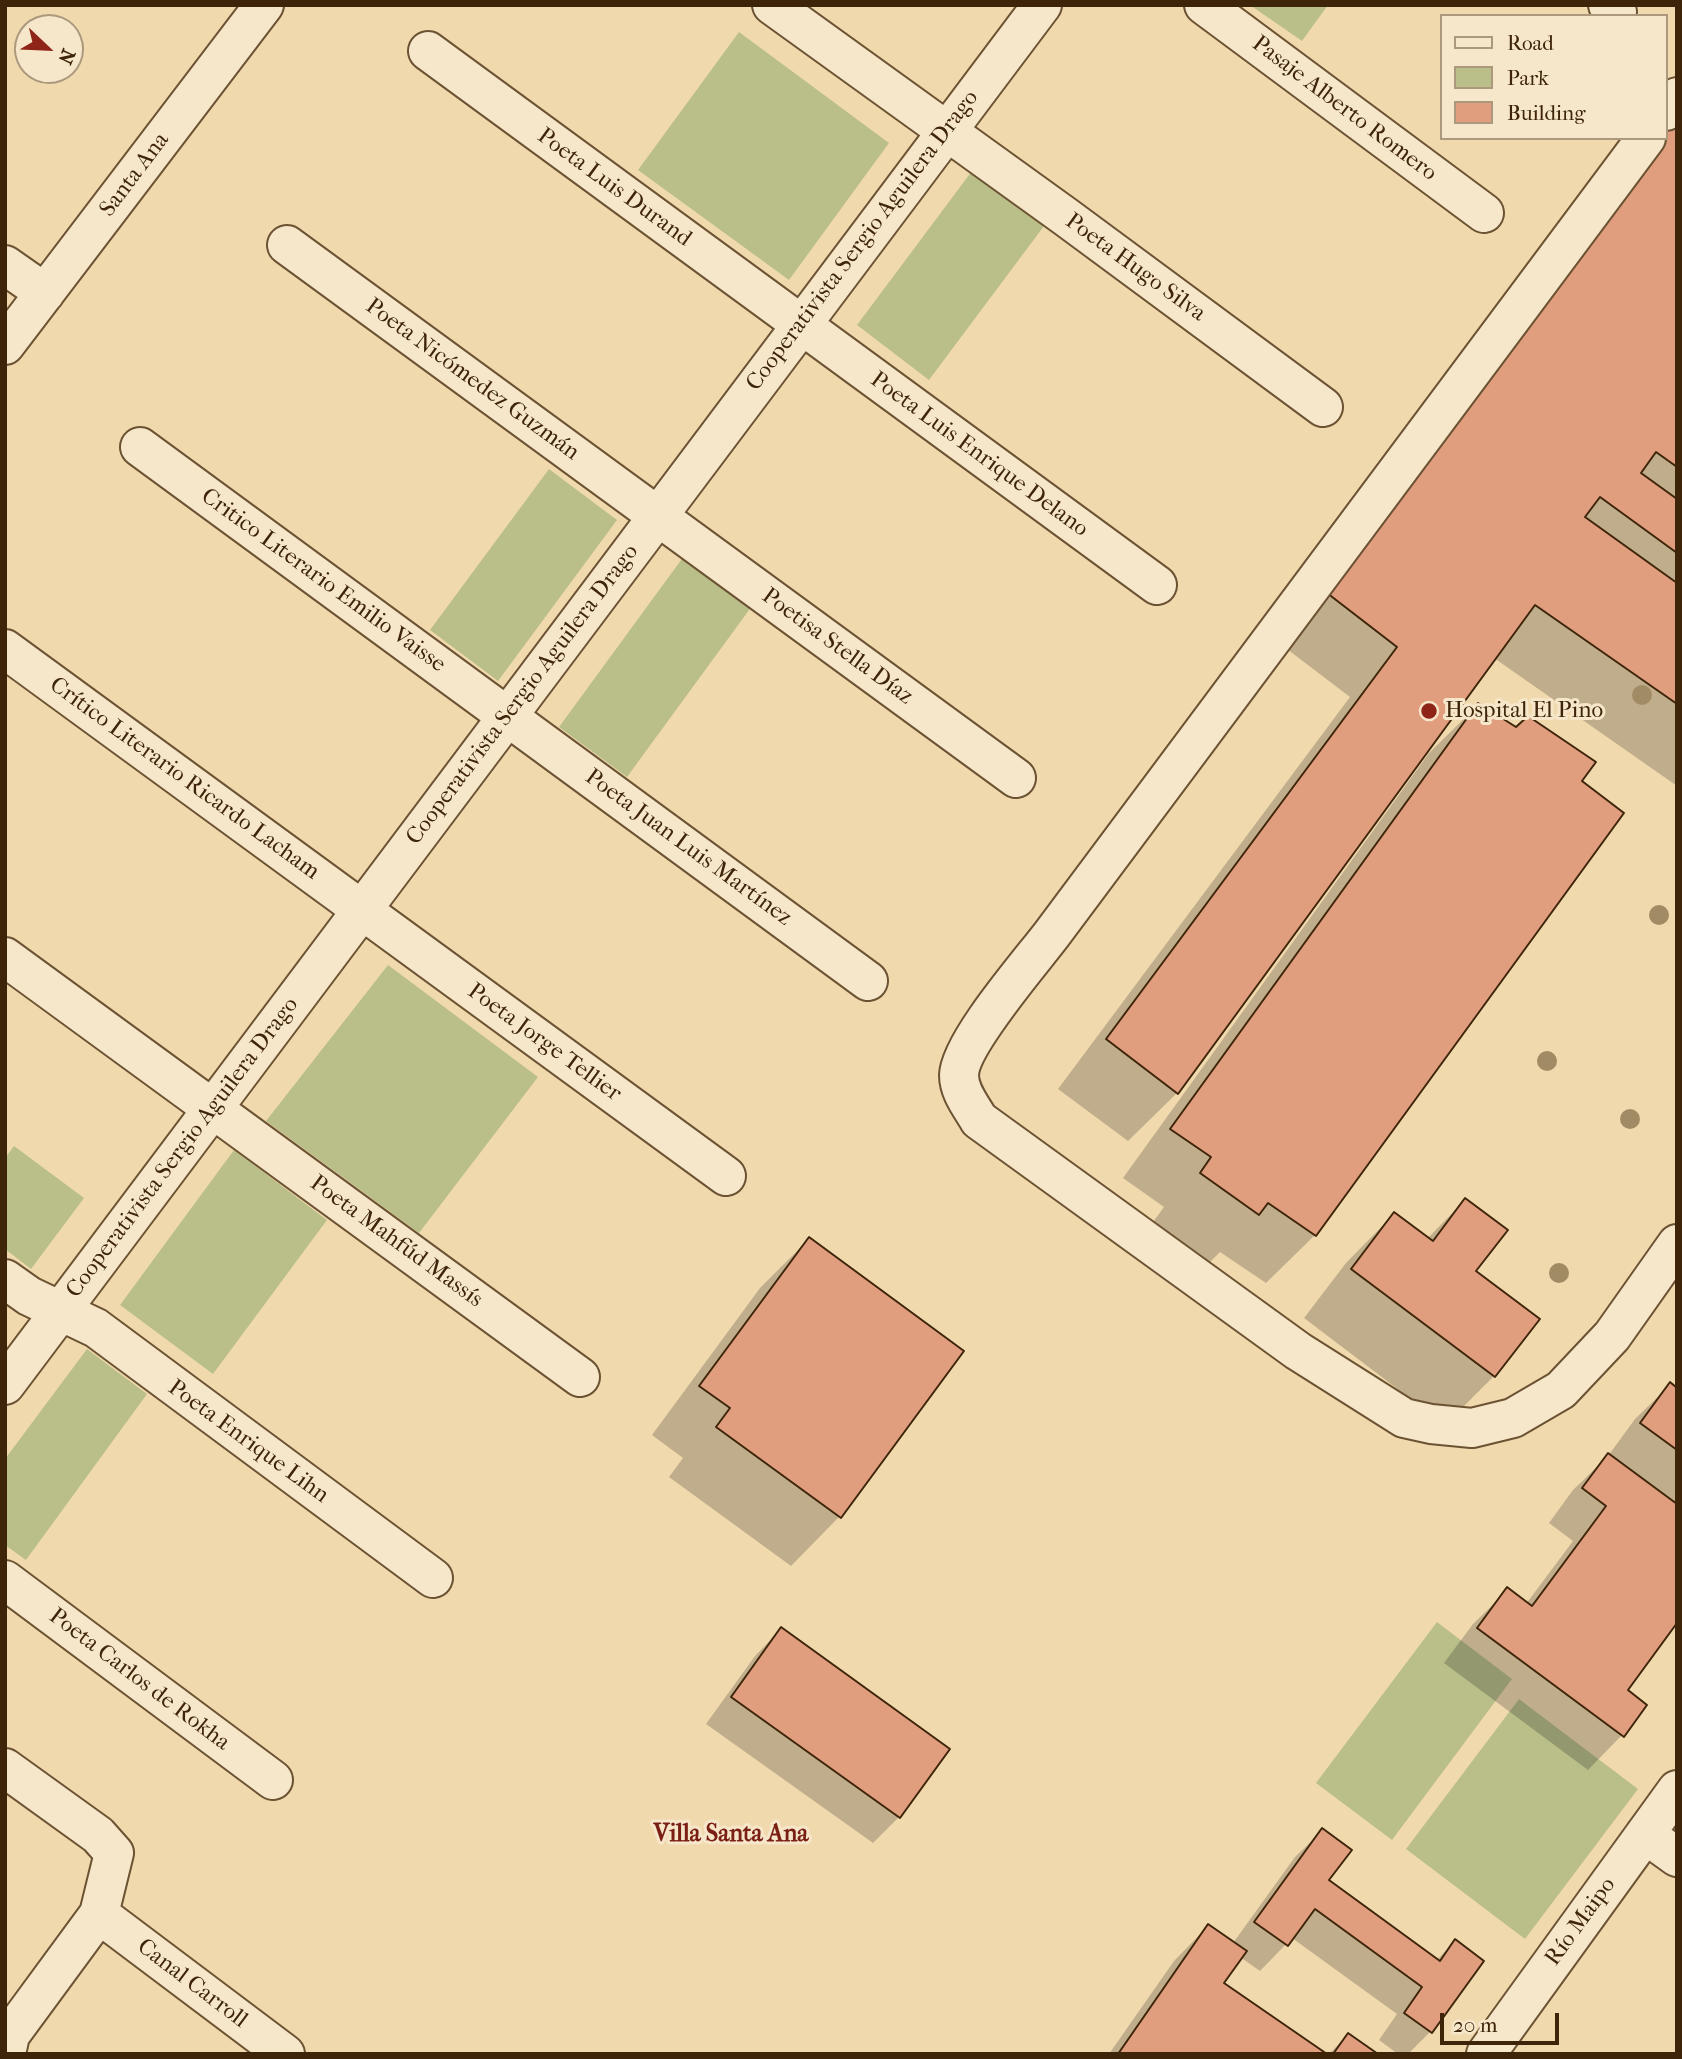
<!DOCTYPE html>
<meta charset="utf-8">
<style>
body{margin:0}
#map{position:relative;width:1682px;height:2059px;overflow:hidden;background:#f1d9ae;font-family:"IM FELL French Canon",serif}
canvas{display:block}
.frame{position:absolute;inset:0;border:7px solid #3e2509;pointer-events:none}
.legend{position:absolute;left:1440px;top:14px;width:228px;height:126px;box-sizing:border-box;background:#f6e6ca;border:2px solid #ac997d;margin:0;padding:9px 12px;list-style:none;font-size:21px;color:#3e2509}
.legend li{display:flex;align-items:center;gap:14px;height:35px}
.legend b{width:35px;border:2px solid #ac997d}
.north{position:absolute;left:14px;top:14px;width:70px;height:70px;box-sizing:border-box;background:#f6e6ca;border:2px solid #ac997d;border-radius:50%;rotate:113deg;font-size:19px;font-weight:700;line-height:28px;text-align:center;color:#3e2509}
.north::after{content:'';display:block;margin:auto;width:24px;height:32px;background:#8f2418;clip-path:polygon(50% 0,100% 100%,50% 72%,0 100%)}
.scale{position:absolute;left:1440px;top:2013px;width:119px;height:32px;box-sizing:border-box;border:4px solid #3e2509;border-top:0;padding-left:9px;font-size:21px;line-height:24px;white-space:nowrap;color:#3e2509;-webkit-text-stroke:5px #f6e6ca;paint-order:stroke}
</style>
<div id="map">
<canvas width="1682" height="2059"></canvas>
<div class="frame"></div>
<ul class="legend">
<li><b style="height:9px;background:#f6e6ca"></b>Road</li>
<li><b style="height:19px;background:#babf8a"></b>Park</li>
<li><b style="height:19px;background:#e19e7f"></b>Building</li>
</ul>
<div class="north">N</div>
<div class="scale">20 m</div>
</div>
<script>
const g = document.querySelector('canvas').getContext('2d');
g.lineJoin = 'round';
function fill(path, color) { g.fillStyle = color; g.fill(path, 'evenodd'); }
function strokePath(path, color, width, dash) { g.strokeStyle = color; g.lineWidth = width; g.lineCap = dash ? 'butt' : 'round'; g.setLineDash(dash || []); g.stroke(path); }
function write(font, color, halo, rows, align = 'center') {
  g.font = font + ' "IM FELL French Canon",serif'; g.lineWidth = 6; g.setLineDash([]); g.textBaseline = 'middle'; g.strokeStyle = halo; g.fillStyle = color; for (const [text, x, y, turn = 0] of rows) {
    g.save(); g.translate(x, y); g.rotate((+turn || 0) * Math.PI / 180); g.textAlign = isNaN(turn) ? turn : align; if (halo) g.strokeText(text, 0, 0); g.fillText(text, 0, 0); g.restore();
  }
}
const green = new Path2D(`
 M 1250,5 L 1328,5 L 1302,41 Z
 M 739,32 L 889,143 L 789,280 L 638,170 Z
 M 972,171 L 1044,226 L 929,380 L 857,325 Z
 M 549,469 L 617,520 L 498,681 L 430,630 Z
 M 684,556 L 752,606 L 627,777 L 559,727 Z
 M 388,965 L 538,1077 L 419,1233 L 266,1121 Z
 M 14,1146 L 84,1198 L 31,1269 L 5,1249 L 5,1158 Z
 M 234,1150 L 327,1220 L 213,1374 L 120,1305 Z
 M 87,1349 L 147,1394 L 26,1560 L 5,1545 L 5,1459 Z
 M 1437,1622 L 1512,1679 L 1392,1840 L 1316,1783 Z
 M 1519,1699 L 1638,1789 L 1525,1939 L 1406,1849 Z`);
const shadow = new Path2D(`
 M 1677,96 L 1677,786 L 1494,658 L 1177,1093 L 1128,1141 L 1058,1089 L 1350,697 L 1279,643 L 1666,138 Z
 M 1478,705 L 1516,730 L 1580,782 L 1315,1235 L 1266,1283 L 1220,1252 L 1209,1263 L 1153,1222 L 1164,1207 L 1123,1178 L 1429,753 Z
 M 1465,1200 L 1474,1272 L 1537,1319 L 1494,1376 L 1445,1425 L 1304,1318 L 1346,1263 L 1394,1214 L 1427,1239 Z
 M 809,1239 L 961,1351 L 839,1517 L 791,1566 L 669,1477 L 683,1458 L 652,1435 L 760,1288 Z
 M 1670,1385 L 1677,1390 L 1677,1620 L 1625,1690 L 1622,1735 L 1588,1770 L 1444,1663 L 1473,1624 L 1508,1590 L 1526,1604 L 1573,1541 L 1549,1523 L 1573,1490 L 1608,1456 L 1635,1419 Z
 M 781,1629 L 899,1817 L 873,1843 L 706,1724 L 755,1656 Z
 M 1322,1831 L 1327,1881 L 1437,1960 L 1455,1941 L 1430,2032 L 1408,2054 L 1398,2054 L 1379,2040 L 1397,2014 L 1292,1938 L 1260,1971 L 1240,1957 L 1222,1984 L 1324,2054 L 1109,2054 L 1174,1961 L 1208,1926 L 1233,1943 L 1295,1857 Z
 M 1348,2035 L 1375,2054 L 1329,2054 Z`);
const building = new Path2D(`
 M 1677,112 L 1677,467 L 1656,452 L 1641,473 L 1677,499 L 1677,553 L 1600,497 L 1585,517 L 1677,583 L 1677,704 L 1535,605 L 1178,1094 L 1106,1039 L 1397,647 L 1327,593 L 1657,138 L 1666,138 L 1666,126 Z
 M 1478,703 L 1516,727 L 1528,716 L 1596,762 L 1582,781 L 1624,813 L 1316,1236 L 1268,1203 L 1259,1215 L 1200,1173 L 1211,1157 L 1170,1129 Z
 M 1465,1198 L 1508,1230 L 1476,1271 L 1540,1319 L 1495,1377 L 1351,1269 L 1394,1212 L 1433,1241 Z
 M 809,1237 L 964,1351 L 841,1518 L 716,1427 L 730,1408 L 699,1386 Z
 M 1670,1382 L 1677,1388 L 1677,1450 L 1640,1423 Z
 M 1608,1453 L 1677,1504 L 1677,1623 L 1628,1690 L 1647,1705 L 1624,1737 L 1477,1628 L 1507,1587 L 1532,1606 L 1606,1506 L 1582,1488 Z
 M 781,1627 L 950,1749 L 900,1818 L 731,1697 Z
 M 1322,1828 L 1352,1850 L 1329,1880 L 1440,1961 L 1455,1939 L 1484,1961 L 1432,2033 L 1404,2013 L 1422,1987 L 1315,1909 L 1288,1946 L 1254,1922 Z
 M 1208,1924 L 1247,1951 L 1224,1983 L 1327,2054 L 1118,2054 Z
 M 1348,2033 L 1378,2054 L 1333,2054 Z`);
const minor = new Path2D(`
 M 772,5 L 1066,217 L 1323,407
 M 1204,5 L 1484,213
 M 1608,5 L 1617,12
 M 428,51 L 1157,585
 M 1666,111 L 1677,97
 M 1646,138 L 1052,934 C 1030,963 960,1043 959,1075 C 959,1092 971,1106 979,1120 L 1298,1351 L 1404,1418 L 1431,1424 L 1472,1428 L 1513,1418 L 1561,1390 L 1612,1336 L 1677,1244
 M 287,245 L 1016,778
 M 5,265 L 45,293
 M 5,345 L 264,5
 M 140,447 L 868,981
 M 5,649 L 726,1176
 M 5,957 L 580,1377
 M 5,1279 L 29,1296 L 96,1328 L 433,1578
 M 5,1385 L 1042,5
 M 5,1580 L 273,1780
 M 5,1768 L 98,1835 L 114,1853 L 99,1914 L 10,2035 L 6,2054
 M 1645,1834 L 1677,1857
 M 99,1914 L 285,2054
 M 1486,2054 L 1677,1790`);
const trees = [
 [1642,695],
 [1659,915],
 [1547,1061],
 [1630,1119],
 [1559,1273]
];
const markers = [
 [1429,711,9,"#8f2418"]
];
const streetNames = [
 ["Pasaje Alberto Romero",1344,109,37],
 ["Santa Ana",135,175,-53],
 ["Poeta Luis Durand",614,188,36],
 ["Cooperativista Sergio Aguilera Drago",863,241,-53],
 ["Poeta Hugo Silva",1135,268,36],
 ["Poeta Nicómedez Guzmán",472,380,36],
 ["Poeta Luis Enrique Delano",979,455,36],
 ["Critico Literario Emilio Vaisse",323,581,36],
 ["Poetisa Stella Díaz",837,647,36],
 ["Cooperativista Sergio Aguilera Drago",523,695,-53],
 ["Crítico Literario Ricardo Lacham",184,779,36],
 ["Poeta Juan Luis Martínez",688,848,36],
 ["Poeta Jorge Tellier",544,1043,36],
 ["Cooperativista Sergio Aguilera Drago",183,1148,-53],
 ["Poeta Mahfúd Massís",396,1242,36],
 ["Poeta Enrique Lihn",248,1442,36],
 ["Poeta Carlos de Rokha",139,1680,37],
 ["Río Maipo",1581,1922,-54],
 ["Canal Carroll",192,1984,37]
];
const poiNames = [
 ["Hospital El Pino",1445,711]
];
const neighbourhoodNames = [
 ["Villa Santa Ana",731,1835]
];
fill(green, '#babf8a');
fill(shadow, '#0003');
fill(building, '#e19e7f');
strokePath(building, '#3e2509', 2);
strokePath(minor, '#6b5232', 42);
strokePath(minor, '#f6e6ca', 38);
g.fillStyle = '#a08b65';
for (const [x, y] of trees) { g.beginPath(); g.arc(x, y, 10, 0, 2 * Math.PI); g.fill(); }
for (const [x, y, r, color] of markers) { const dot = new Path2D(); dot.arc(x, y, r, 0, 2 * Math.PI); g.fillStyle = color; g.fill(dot); strokePath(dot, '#f6e6ca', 2.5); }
write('23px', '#3e2509', '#f6e6ca', streetNames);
write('23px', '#3e2509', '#f6e6ca', poiNames, 'left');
write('bold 24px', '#7a1f14', '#f6e6ca', neighbourhoodNames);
</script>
